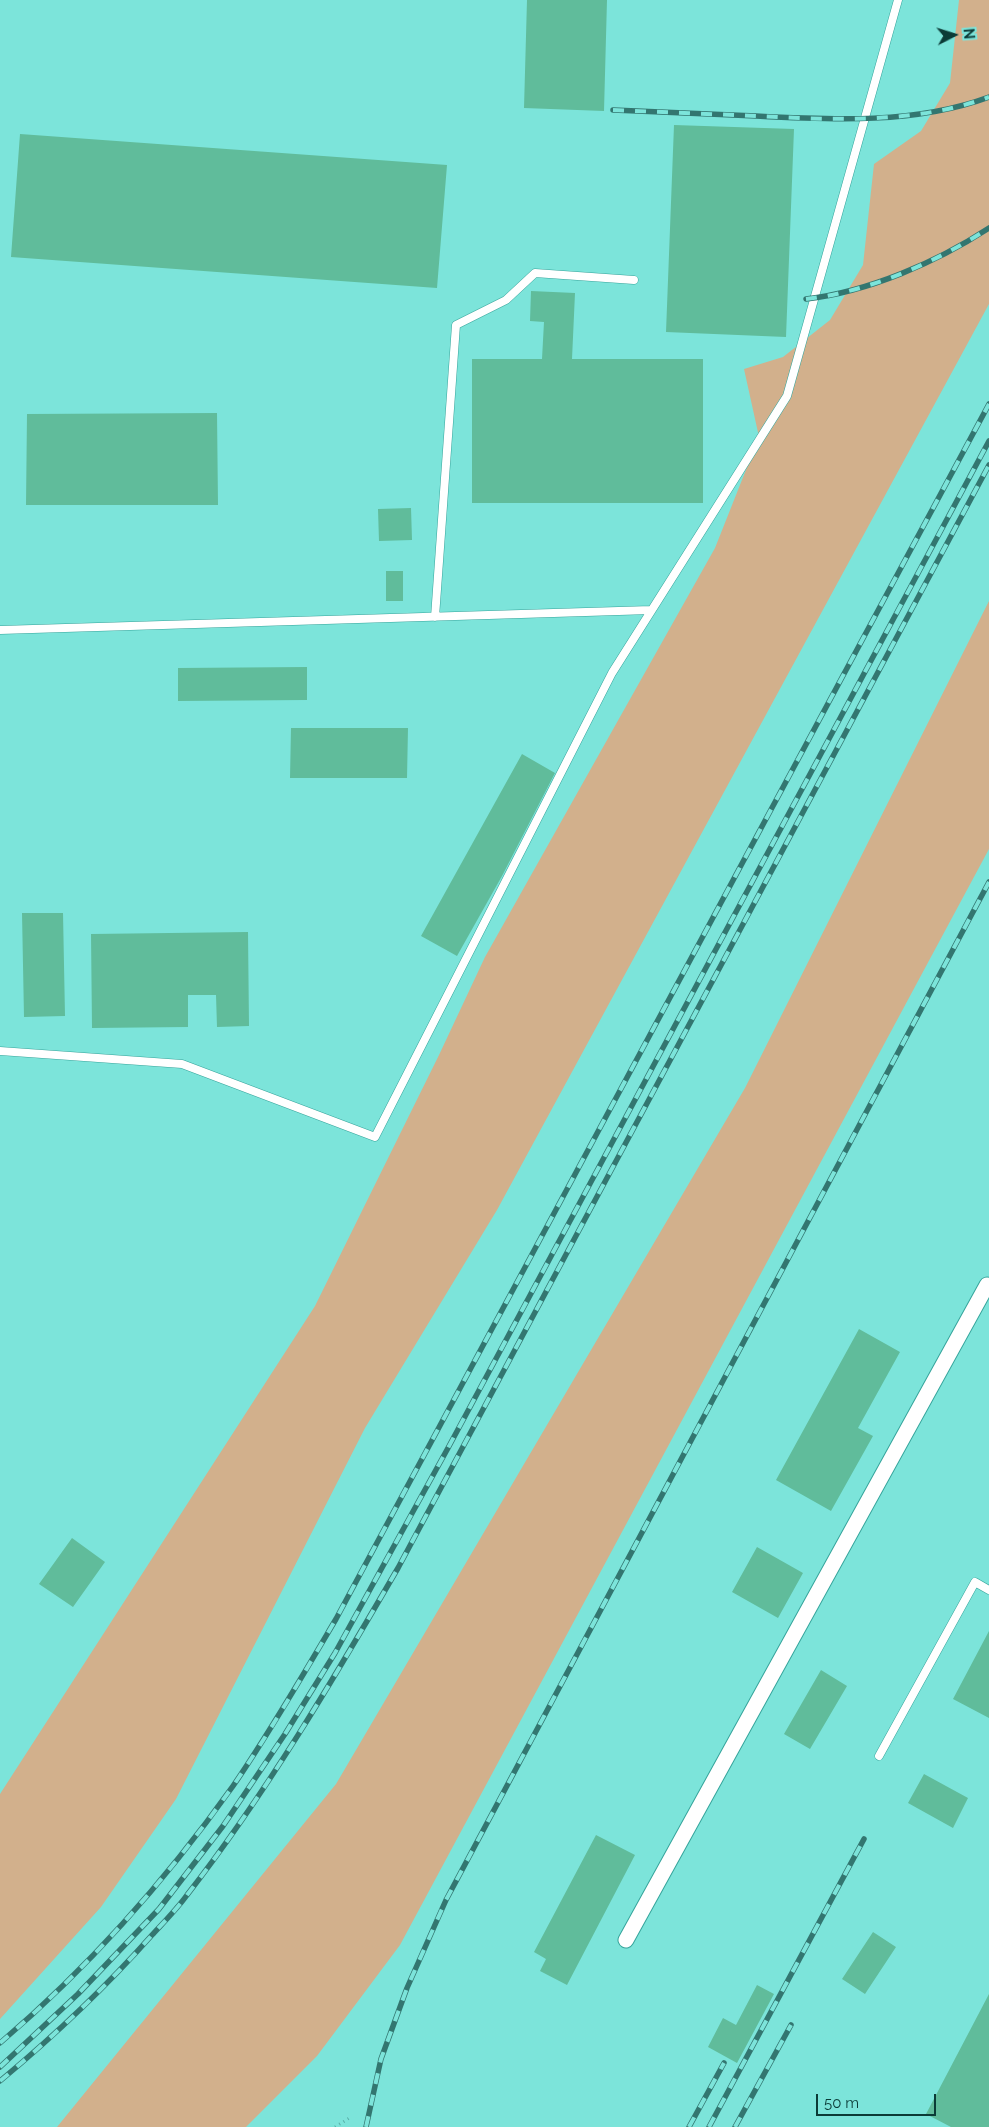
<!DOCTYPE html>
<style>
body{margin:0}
#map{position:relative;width:989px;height:2127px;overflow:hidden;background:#7ce4da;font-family:Raleway,sans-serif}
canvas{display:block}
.north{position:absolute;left:929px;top:10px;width:50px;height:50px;-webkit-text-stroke:4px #7ce4da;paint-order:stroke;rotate:85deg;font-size:14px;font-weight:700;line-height:20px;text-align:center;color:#0b3b37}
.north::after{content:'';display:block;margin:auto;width:18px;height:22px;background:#0b3b37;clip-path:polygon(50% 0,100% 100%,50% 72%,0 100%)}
.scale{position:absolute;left:816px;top:2094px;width:120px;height:22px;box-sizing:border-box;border:2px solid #0b3b37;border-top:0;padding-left:6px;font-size:15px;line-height:18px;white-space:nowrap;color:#0b3b37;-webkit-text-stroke:4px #7ce4da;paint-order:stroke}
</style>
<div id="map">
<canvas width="989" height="2127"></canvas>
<div class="north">N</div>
<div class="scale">50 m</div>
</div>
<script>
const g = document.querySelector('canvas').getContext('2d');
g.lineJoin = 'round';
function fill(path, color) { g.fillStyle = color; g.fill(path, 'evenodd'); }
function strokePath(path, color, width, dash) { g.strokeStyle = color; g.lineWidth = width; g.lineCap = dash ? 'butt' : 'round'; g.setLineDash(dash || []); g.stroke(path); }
const green = new Path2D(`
 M 959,0 L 989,0 L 989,304 L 497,1210 L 365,1428 L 176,1799 L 101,1907 L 0,2019 L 0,1794 L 315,1306 L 439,1055 L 485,957 L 715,548 L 759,437 L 744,369 L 783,357 L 830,320 L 863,265 L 874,164 L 921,131 L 950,83 Z
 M 989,601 L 989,849 L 400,1945 L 317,2056 L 246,2127 L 57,2127 L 336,1784 L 745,1088 Z`);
const building = new Path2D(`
 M 527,0 L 607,0 L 604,111 L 524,108 Z
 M 674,125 L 794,129 L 786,337 L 666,332 Z
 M 20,134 L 447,165 L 437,288 L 11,257 Z
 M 531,291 L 575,293 L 572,359 L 703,359 L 703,503 L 472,503 L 472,359 L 542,359 L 544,322 L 530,321 Z
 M 217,413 L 218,505 L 26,505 L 27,414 Z
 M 411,508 L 412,540 L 379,541 L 378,509 Z
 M 386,571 L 403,571 L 403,601 L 386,601 Z
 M 307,667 L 307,700 L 178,701 L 178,668 Z
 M 291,728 L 408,728 L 407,778 L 290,778 Z
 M 522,754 L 555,773 L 502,876 L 457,956 L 421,936 Z
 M 22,913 L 63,913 L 65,1016 L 24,1017 Z
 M 248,932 L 249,1026 L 217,1027 L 216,995 L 188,995 L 188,1027 L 92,1028 L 91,934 Z
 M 859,1329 L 900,1352 L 858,1428 L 873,1436 L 831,1511 L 776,1480 Z
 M 72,1538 L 105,1562 L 73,1607 L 39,1584 Z
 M 757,1547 L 803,1573 L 778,1618 L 732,1592 Z
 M 989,1631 L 989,1718 L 953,1699 Z
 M 821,1670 L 847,1686 L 810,1749 L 784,1734 Z
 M 924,1774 L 968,1798 L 953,1828 L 908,1803 Z
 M 596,1835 L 635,1855 L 567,1985 L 540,1971 L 546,1959 L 534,1952 Z
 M 873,1932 L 896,1947 L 865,1994 L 842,1979 Z
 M 757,1985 L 774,1994 L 737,2063 L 708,2047 L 723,2018 L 736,2025 Z
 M 989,1994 L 989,2127 L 951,2127 L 926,2114 Z`);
const path = new Path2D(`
 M 335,2127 L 351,2117`);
const service = new Path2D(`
 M 435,617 L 456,325 L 506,300 L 535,273 L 634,280
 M 0,630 L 651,610
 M 0,1051 L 182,1064 L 375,1137 L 612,673 L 787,396 L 898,0
 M 879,1756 L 975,1582 L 989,1590`);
const minor = new Path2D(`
 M 626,1940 L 987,1285 L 989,1286`);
const rail = new Path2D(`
 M 613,110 C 661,112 709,114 756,116 C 833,120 916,124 989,97
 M 806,299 C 868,292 937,262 989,228
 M 0,2043 C 88,1968 166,1880 233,1786 C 270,1732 303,1675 336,1619 L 989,404
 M 0,2067 L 78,1994 L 159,1909 L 223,1826 L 285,1734 L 335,1653 L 448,1448 L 989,441
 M 0,2081 C 54,2036 105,1988 152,1935 C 164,1922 177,1909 187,1895 C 267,1792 333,1680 398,1568 L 989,465
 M 366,2127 L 381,2059 L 407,1988 L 446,1900 L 989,882
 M 689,2127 L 724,2063
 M 709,2127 L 864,1839
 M 735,2127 L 791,2025`);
fill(green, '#d2b08c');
fill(building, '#60bc9b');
strokePath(service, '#35a49b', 9);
strokePath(minor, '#35a49b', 17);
strokePath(path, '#58afa7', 3, [1, 4]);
strokePath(service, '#fff', 8);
strokePath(minor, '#fff', 15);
strokePath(rail, '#337670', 5.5);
strokePath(rail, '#7ce4da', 4, [11]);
</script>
